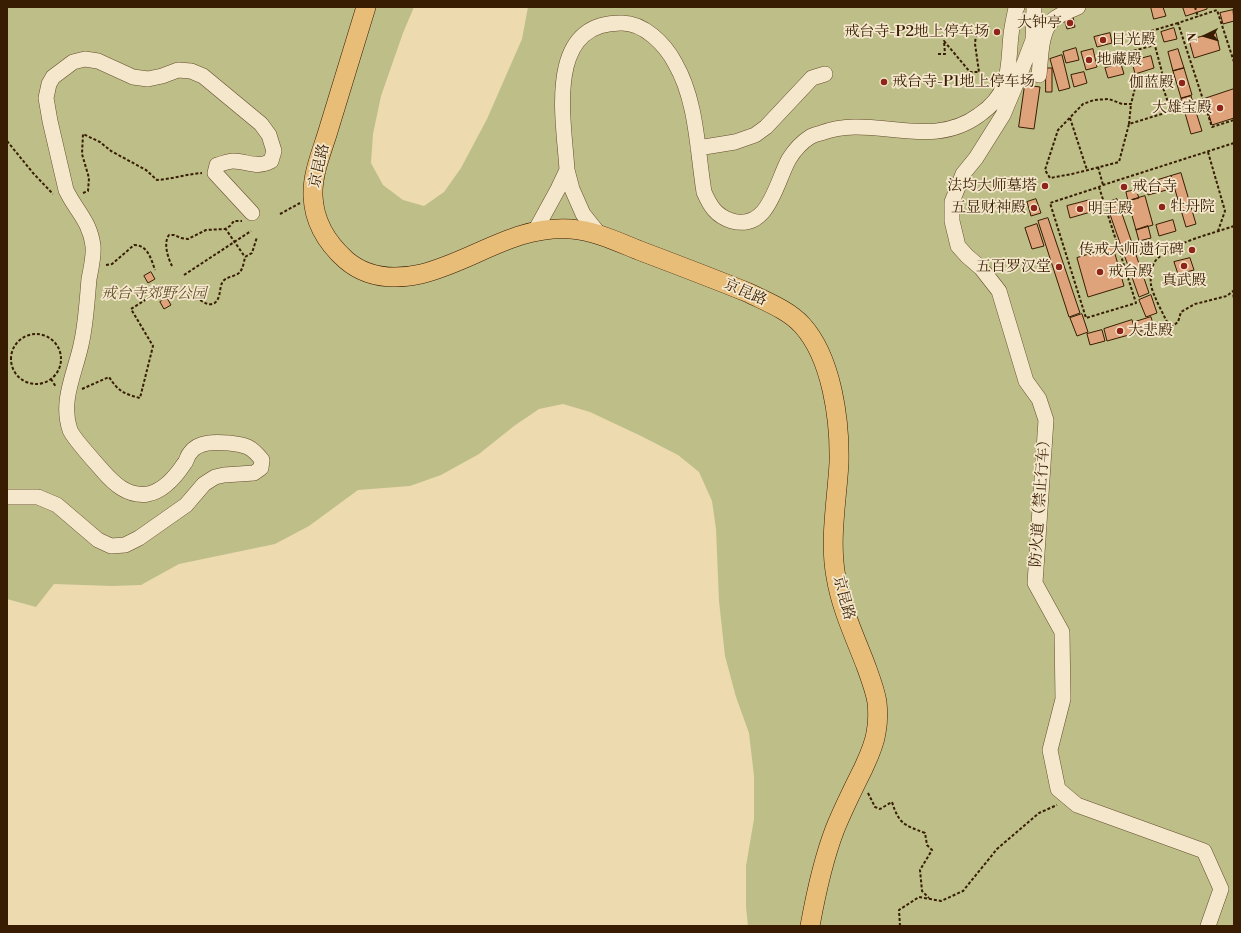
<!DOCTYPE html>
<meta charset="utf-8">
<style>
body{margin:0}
#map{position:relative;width:1241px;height:933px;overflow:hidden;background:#eedaaf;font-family:"Libre Bodoni",serif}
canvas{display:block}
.frame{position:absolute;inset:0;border:8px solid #391d02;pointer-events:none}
.north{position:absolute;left:1185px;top:16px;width:40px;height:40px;-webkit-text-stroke:3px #f4e7cb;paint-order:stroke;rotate:265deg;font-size:11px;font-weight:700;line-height:16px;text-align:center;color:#391d02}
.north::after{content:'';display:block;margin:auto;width:14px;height:18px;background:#391d02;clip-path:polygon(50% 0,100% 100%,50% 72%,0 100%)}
</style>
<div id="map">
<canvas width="1241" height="933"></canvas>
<div class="frame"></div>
<div class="north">N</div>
</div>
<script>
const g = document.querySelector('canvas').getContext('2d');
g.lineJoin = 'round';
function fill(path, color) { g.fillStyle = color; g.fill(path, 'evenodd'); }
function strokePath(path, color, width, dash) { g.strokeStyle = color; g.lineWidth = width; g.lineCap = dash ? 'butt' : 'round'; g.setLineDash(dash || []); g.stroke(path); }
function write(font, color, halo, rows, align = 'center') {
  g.font = font + ' "Libre Bodoni","Noto Serif SC",serif'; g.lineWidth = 3.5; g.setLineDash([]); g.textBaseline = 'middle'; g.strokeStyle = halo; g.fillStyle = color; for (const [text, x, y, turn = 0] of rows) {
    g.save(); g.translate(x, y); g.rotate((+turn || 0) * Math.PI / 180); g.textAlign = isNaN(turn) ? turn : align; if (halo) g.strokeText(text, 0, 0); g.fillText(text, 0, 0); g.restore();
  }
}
const green = new Path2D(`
 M 7,7 L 414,7 L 403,33 L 381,96 L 373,134 L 371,163 L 383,185 L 403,200 L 424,206 L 444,192 L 461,168 L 487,119 L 522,39 L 528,7 L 1234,7 L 1234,926 L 748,926 L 746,907 L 746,866 L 754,819 L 754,776 L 749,733 L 736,697 L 725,656 L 719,601 L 716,529 L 712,501 L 699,472 L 678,455 L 641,436 L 590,412 L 563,404 L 539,409 L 514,426 L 479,454 L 441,475 L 410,486 L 358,490 L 309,526 L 275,544 L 179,564 L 141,585 L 112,586 L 54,584 L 36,607 L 7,599 Z`);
const building = new Path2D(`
 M 1151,7 L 1163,7 L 1166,16 L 1154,19 Z
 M 1183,7 L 1207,7 L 1207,9 L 1186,16 Z
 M 1233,10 L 1234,21 L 1223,24 L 1220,13 Z
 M 1073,17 L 1075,27 L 1067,29 L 1064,19 Z
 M 1174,28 L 1177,39 L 1164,42 L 1161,32 Z
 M 1110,33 L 1112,43 L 1097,47 L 1094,37 Z
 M 1216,33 L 1220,50 L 1194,58 L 1189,40 Z
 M 1076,48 L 1079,60 L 1066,63 L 1063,52 Z
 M 1093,49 L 1097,67 L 1086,70 L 1081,52 Z
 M 1178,49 L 1184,68 L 1173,71 L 1168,52 Z
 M 1062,55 L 1070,88 L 1059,91 L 1050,59 Z
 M 1151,56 L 1154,68 L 1135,74 L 1132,61 Z
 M 1121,64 L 1124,74 L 1108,78 L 1105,68 Z
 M 1046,68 L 1052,68 L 1052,92 L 1046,92 Z
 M 1184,68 L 1192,95 L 1181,98 L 1173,71 Z
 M 1084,72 L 1087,83 L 1074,87 L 1071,75 Z
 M 1025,85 L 1040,87 L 1034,129 L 1019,127 Z
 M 1234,89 L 1234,118 L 1212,125 L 1204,99 Z
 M 1191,96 L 1202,131 L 1191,134 L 1181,99 Z
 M 1181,173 L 1196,224 L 1186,227 L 1171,176 Z
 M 1171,176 L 1174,188 L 1148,195 L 1145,184 Z
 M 1136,190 L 1139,198 L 1128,201 L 1126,192 Z
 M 1145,196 L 1153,225 L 1136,230 L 1128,201 Z
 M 1036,199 L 1041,213 L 1031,216 L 1027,202 Z
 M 1117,199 L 1149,293 L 1139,297 L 1106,203 Z
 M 1090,200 L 1094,211 L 1070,218 L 1067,206 Z
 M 1048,218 L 1080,313 L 1069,317 L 1038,221 Z
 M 1173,220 L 1176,231 L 1159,236 L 1156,225 Z
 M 1037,224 L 1044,246 L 1032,249 L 1025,228 Z
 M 1148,226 L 1151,238 L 1139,241 L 1136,230 Z
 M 1113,247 L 1124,286 L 1088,297 L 1077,258 Z
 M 1190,258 L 1194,270 L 1178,274 L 1174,262 Z
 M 151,272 L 155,279 L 148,283 L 144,276 Z
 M 1151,295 L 1157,313 L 1146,317 L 1139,300 Z
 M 167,298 L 171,305 L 164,309 L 160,302 Z
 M 1082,314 L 1088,332 L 1077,336 L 1070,318 Z
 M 1151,317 L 1154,327 L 1138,332 L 1135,322 Z
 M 1132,320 L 1136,333 L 1107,341 L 1104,329 Z
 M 1102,330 L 1105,341 L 1090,345 L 1087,334 Z`);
const path = new Path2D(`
 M 1195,7 L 1198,17
 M 1178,23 L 1151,31 L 1162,72 L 1160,79 L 1135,88 L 1131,104 L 1122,104 L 1109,99 L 1094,100 L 1083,104 L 1058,130 L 1045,170 L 1050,178 L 1072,174 L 1119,162 L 1129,124 L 1204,101
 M 938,54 L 945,54 L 944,41 L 970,72 L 979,72 L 975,44 L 976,34 L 990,25
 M 1100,60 L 1155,45
 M 1234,62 L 1217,10 L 1178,23 L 1212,127 L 1234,120
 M 1160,79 L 1171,111
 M 1070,118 L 1087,170
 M 1129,124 L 1131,104
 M 7,141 L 33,173 L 53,194
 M 1208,152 L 1225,211 L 1218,231
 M 1098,167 L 1103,185
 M 1099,187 L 1136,303 L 1086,318 L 1050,203 L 1099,187 L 1103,185 L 1234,143
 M 83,193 L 88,191 L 89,178 L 82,154 L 83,134 L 100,142 L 111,151 L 146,170 L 157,180 C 172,179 187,174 202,173
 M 280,214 L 300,203
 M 1234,226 C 1211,234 1175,242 1157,259 C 1151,265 1150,277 1151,285 C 1153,296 1165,317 1170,328 L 1178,322 L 1181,312 L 1195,304 L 1227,296 L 1233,291 L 1234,300
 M 225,228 L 245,257
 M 106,265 L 112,264 L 134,245 C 148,245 151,259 155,270
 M 172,266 C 168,258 163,243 169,235 L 174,235 L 181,238 L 188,239 L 206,230 L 225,229 L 230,226 L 234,221 L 242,221
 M 184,275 L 251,231
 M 187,293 C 196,294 204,306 212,304 C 221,302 219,289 222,283 C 225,276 236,277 240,272 C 243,268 244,262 245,257 L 252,253 L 257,237
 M11 359a25 25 0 1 1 50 0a25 25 0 1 1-50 0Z
 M 51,379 L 56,387
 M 82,389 L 109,377 C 118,391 124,394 140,398 L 153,346 L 131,309 L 150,297
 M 868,793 L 875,807 L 880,809 L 892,802 C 899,824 904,825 925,833 L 927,845 L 932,850 L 920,870 L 922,891 L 929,898
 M 900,926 L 899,910 L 919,897 L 941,901 L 963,891 L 997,849 L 1039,813 L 1057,805`);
const minor = new Path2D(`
 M 1034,7 L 1033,40 L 1017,82 L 1003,115 L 976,158 L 963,174 L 952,202 L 952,221 L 958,246 L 967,256 L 981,268 L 999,291 L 1026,381 L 1039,399 L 1046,420 L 1035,583 L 1062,632 L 1063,699 L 1050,750 L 1058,789 L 1077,805 L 1204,851 L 1221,889 L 1208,926
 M 1039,75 C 1041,59 1040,31 1053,20 C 1060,14 1070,11 1078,7
 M 698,148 L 735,142 L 755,135 L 766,127 L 812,78 L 825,74
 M 567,170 C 564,120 544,22 622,23 C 644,23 665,44 675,63 C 697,101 697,149 704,192 C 710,206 716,216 732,221 C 769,231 776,182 789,159 C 794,151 802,142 810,137 C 813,135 817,134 821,133 C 872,113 929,152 979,115 C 989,108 1000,97 1004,85 C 1010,69 1009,52 1011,35 C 1012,26 1014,17 1016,8 L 1017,7
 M 535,231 L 558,189 L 567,170 L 572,189 L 583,214 L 599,234
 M 7,497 L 38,497 L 57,505 L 98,540 L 111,546 L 125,545 L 139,538 L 186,505 L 204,484 L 215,477 L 224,475 L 254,473 L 261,468 L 262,460 C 251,446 246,445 229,443 C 216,442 198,441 190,453 C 187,456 187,461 184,464 C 176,476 163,491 148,494 C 128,497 114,484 102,470 C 95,462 73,438 70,430 C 60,401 75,373 81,345 C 86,324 87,301 89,279 C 91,269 94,256 93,246 C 90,221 76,211 66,190 L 50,121 L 46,98 L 49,84 L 53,77 L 73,62 L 85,59 L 98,61 L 133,77 L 148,79 L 162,76 L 178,70 L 191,71 L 203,76 L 261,124 L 269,135 L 274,151 L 271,161 C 256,169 248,161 233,161 C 228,161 222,164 217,165 L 215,173 L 252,213`);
const major = new Path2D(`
 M 366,7 C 354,47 341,88 329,128 C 323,149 312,173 313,196 C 314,221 327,243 346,260 C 367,278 394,280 421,274 C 474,261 514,225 571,229 C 595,231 616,241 638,250 C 675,264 712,278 749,293 C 767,302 788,310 802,325 C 832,358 840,420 839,463 C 837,500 829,540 836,577 C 841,608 855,637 866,666 C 870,677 875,690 877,702 C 878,712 878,723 876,733 C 874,746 868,758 863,769 C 853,789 843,809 835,829 C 823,860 816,893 810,926`);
const markers = [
 [1070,23,4,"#8f2418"],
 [997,32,4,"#8f2418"],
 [1103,40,4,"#8f2418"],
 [1089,60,4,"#8f2418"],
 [884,82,4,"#8f2418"],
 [1182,83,4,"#8f2418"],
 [1220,108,4,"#8f2418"],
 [1045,186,4,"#8f2418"],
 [1124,187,4,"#8f2418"],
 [1162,207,4,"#8f2418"],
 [1034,208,4,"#8f2418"],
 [1080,209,4,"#8f2418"],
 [1192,250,4,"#8f2418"],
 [1184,266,4,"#8f2418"],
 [1059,267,4,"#8f2418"],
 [1100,272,4,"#8f2418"],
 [1120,331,4,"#8f2418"]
];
const poiNames = [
 ["大钟亭",1062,23],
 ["戒台寺-P2地上停车场",989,32],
 ["日光殿",1111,40,"left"],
 ["地藏殿",1097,60,"left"],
 ["戒台寺-P1地上停车场",892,82,"left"],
 ["伽蓝殿",1174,83],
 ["大雄宝殿",1212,108],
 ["法均大师墓塔",1037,186],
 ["戒台寺",1132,187,"left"],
 ["牡丹院",1170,207,"left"],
 ["五显财神殿",1026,208],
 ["明王殿",1088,209,"left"],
 ["传戒大师遗行碑",1184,250],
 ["五百罗汉堂",1051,267],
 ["戒台殿",1108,272,"left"],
 ["真武殿",1184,281,"center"],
 ["大悲殿",1128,331,"left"]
];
const streetNames = [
 ["京昆路",320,166,-77],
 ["京昆路",745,293,24],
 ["防火道（禁止行车）",1041,500,-86],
 ["京昆路",843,598,75]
];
const parkNames = [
 ["戒台寺郊野公园",154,294]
];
fill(green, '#bdbe88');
fill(building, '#dfa37c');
strokePath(building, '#391d02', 1);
strokePath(minor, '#664c2d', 16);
strokePath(major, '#391d02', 20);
strokePath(path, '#391d02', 2, [3, 2]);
strokePath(minor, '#f4e7cb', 15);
strokePath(major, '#e7bd78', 19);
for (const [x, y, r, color] of markers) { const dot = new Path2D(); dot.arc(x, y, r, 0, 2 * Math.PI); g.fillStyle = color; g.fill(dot); strokePath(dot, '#f4e7cb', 1.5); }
write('15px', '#391d02', '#f4e7cb', poiNames, 'right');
write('15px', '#391d02', '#f4e7cb', streetNames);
write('italic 15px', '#614d2a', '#f4e7cb', parkNames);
</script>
